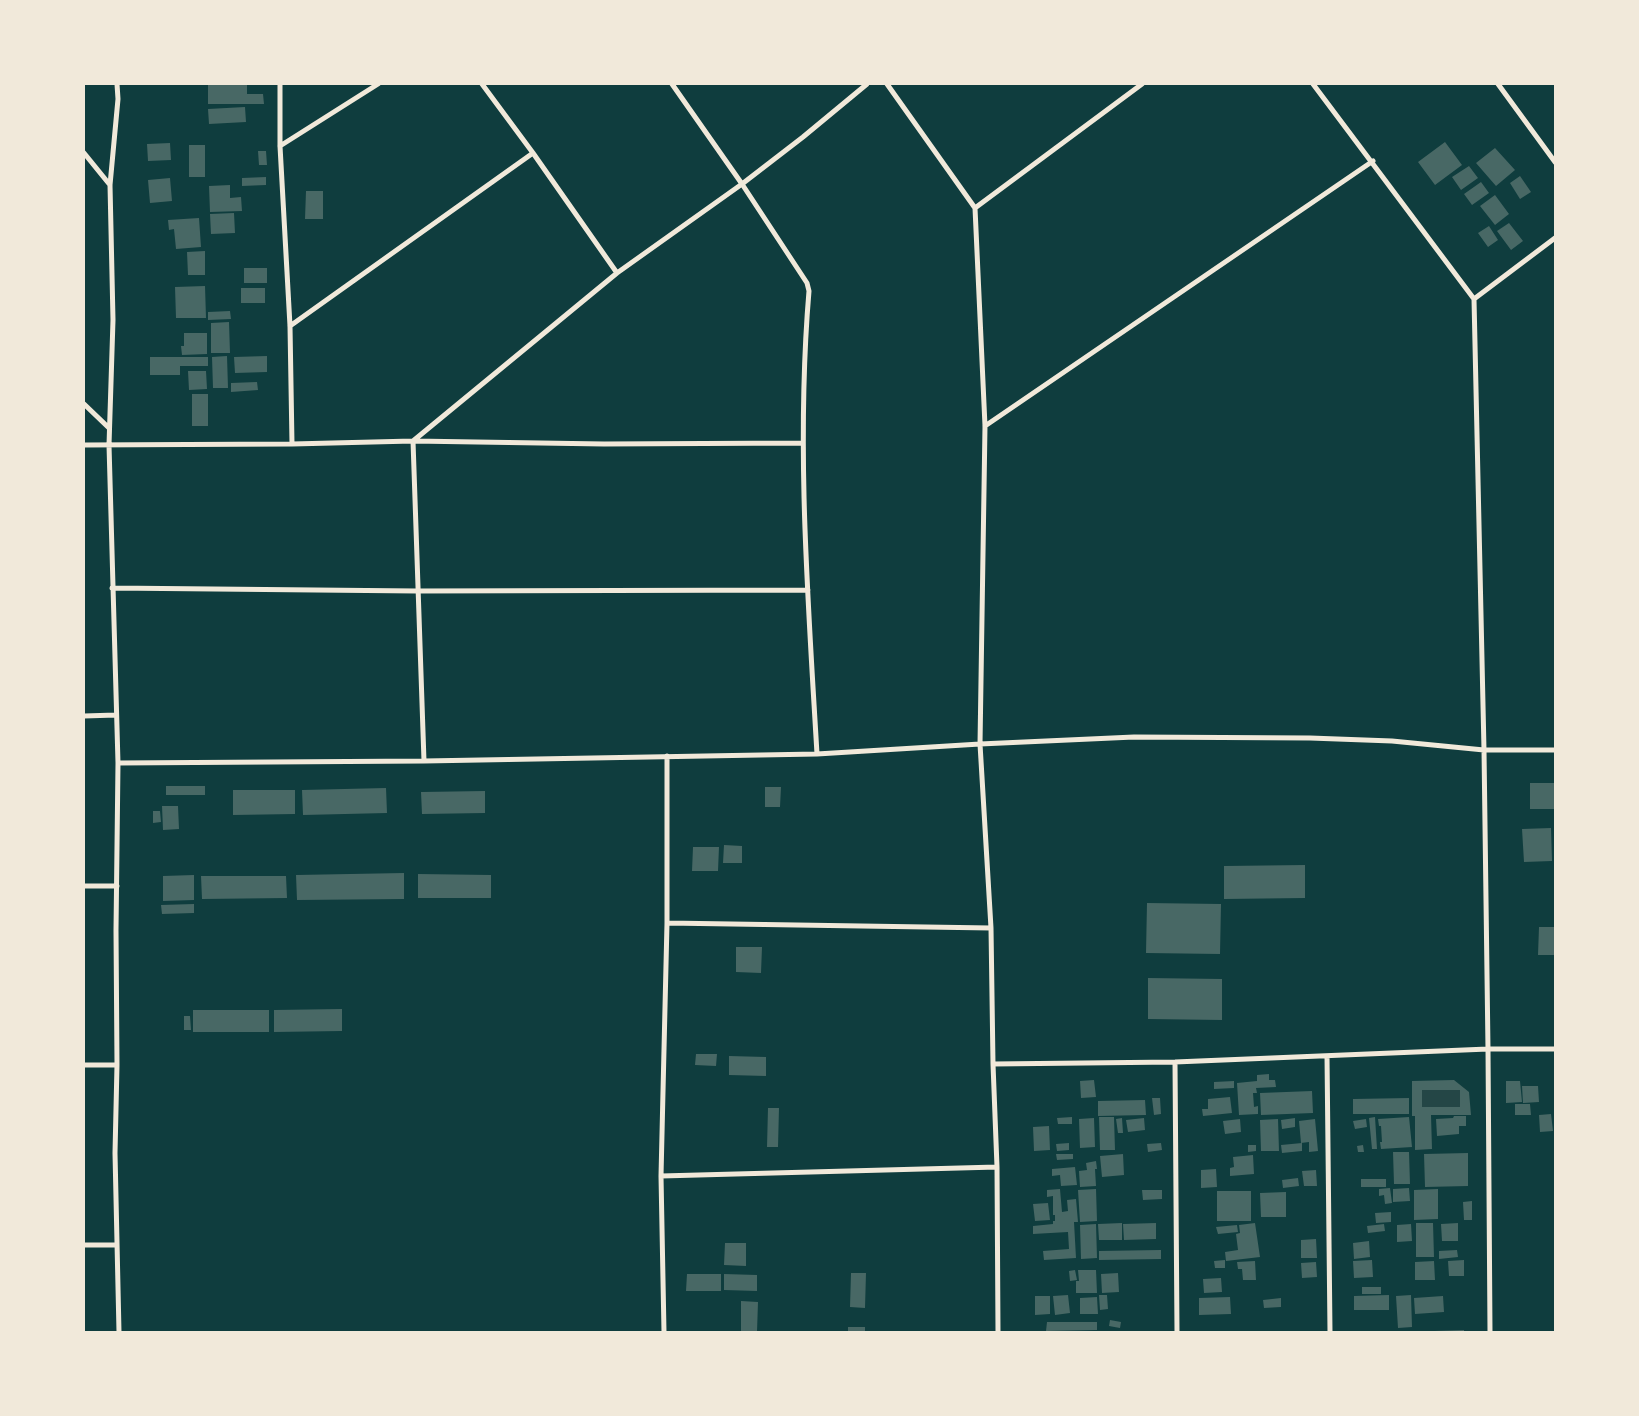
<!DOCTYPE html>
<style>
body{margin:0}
#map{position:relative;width:1639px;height:1416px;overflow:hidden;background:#0f3d3e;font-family:Montserrat,sans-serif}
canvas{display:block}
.frame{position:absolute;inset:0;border:85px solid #f1e9da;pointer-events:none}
</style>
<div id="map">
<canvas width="1639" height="1416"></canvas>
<div class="frame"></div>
</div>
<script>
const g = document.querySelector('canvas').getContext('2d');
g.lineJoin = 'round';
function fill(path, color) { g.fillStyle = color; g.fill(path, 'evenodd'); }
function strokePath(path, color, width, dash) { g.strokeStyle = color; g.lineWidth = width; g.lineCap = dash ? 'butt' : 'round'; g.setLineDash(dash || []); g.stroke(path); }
const green = new Path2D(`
 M 1422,1090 L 1460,1090 L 1460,1107 L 1422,1107 Z`);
const building = new Path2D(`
 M 208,84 L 247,84 L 247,94 L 263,94 L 264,104 L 208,104 Z
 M 245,107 L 246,122 L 209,124 L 208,109 Z
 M 1445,142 L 1462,165 L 1435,185 L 1418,162 Z
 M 170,143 L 171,160 L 148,161 L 147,144 Z
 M 189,145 L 205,145 L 205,177 L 189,177 Z
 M 1495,148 L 1515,170 L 1496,186 L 1476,163 Z
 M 258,151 L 266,151 L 267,165 L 259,165 Z
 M 1469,166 L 1478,178 L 1461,190 L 1452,177 Z
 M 1520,176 L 1531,192 L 1520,199 L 1510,183 Z
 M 266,177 L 266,185 L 242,186 L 242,178 Z
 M 170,178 L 172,201 L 150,203 L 148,180 Z
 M 1481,182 L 1489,193 L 1472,205 L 1464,194 Z
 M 230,185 L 230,198 L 241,197 L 242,211 L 210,212 L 209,186 Z
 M 306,191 L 323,191 L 323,219 L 305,219 Z
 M 1495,195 L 1509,214 L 1495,225 L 1480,206 Z
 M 234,213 L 235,233 L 211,234 L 210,214 Z
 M 199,218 L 201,247 L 176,249 L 174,229 L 169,230 L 168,220 Z
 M 1509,223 L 1523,241 L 1511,250 L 1497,231 Z
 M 1489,226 L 1498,240 L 1488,247 L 1478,233 Z
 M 205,251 L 205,275 L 188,275 L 187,252 Z
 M 244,268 L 267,268 L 267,283 L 244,283 Z
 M 205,286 L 206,318 L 176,318 L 175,287 Z
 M 241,288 L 265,288 L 265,303 L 241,303 Z
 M 230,311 L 231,319 L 208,320 L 208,312 Z
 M 229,322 L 230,353 L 211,353 L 211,323 Z
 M 184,333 L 207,333 L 207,354 L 182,355 L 181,346 L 184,346 Z
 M 227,356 L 228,388 L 213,388 L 212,357 Z
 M 267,356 L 267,372 L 235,373 L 234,357 Z
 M 150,357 L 208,357 L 208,366 L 180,366 L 180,375 L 150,375 Z
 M 188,371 L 206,371 L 207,389 L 189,390 Z
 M 257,382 L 258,390 L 231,392 L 231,383 Z
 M 192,394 L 208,394 L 208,426 L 192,426 Z
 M 1530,783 L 1555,783 L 1555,809 L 1530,809 Z
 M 166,786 L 205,786 L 205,795 L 166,795 Z
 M 765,787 L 781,787 L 780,807 L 765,807 Z
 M 386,788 L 387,813 L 303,815 L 302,790 Z
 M 233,790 L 295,790 L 295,814 L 233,815 Z
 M 485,791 L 485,813 L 422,814 L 421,792 Z
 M 162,806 L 178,806 L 179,829 L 163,830 Z
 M 153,811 L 160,811 L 161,822 L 153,823 Z
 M 1551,828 L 1552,861 L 1524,862 L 1522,829 Z
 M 724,845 L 742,846 L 742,863 L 723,863 Z
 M 693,847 L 719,847 L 718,871 L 692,871 Z
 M 1305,865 L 1305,898 L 1224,899 L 1224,866 Z
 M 404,873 L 404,899 L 297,900 L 296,875 Z
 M 418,874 L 491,875 L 491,898 L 418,898 Z
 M 194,875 L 194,900 L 163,901 L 163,876 Z
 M 201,876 L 286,876 L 287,898 L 202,899 Z
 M 1147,903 L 1221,904 L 1220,954 L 1146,953 Z
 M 194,904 L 194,913 L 162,914 L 161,905 Z
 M 1539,927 L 1555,927 L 1555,955 L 1538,955 Z
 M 736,947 L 762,947 L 761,973 L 736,972 Z
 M 1148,978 L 1222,979 L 1222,1020 L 1148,1019 Z
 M 342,1009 L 342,1031 L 274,1032 L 274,1010 Z
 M 193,1010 L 269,1010 L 269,1032 L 193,1032 Z
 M 184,1016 L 190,1016 L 191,1030 L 184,1030 Z
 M 696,1054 L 717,1054 L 716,1066 L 695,1065 Z
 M 729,1056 L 766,1057 L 766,1076 L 729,1075 Z
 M 1269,1074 L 1269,1080 L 1275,1080 L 1276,1087 L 1256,1088 L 1257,1093 L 1253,1093 L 1254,1107 L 1258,1106 L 1258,1114 L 1239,1115 L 1237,1083 L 1257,1081 L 1257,1075 Z
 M 1094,1080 L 1096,1097 L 1081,1098 L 1080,1081 Z
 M 1454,1080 L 1469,1092 L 1471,1115 L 1431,1115 L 1432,1149 L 1415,1150 L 1415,1116 L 1412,1116 L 1412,1081 ZM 1422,1090 L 1460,1090 L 1460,1107 L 1422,1107 Z
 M 1234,1081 L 1234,1088 L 1214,1089 L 1214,1082 Z
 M 1506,1081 L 1520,1081 L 1522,1102 L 1506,1103 Z
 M 1522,1086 L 1538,1086 L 1539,1102 L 1523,1103 Z
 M 1312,1091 L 1313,1113 L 1261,1115 L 1260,1093 Z
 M 1230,1097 L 1232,1113 L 1203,1116 L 1202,1109 L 1208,1109 L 1208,1099 Z
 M 1152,1098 L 1160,1098 L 1161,1114 L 1154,1115 Z
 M 1409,1098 L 1409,1114 L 1353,1114 L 1353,1099 Z
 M 1145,1100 L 1146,1115 L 1098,1116 L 1098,1101 Z
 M 1515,1104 L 1530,1104 L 1531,1115 L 1515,1115 Z
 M 768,1108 L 779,1108 L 778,1147 L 767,1147 Z
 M 1551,1114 L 1553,1131 L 1540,1132 L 1539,1115 Z
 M 1454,1116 L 1466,1116 L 1466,1126 L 1459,1126 L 1459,1134 L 1437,1136 L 1436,1119 L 1453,1118 Z
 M 1072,1117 L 1072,1124 L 1058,1124 L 1057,1118 Z
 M 1099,1117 L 1114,1117 L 1115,1150 L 1100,1150 Z
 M 1375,1117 L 1377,1149 L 1372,1149 L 1369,1118 Z
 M 1409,1117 L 1412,1147 L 1381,1149 L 1380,1142 L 1382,1142 L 1381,1126 L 1379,1126 L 1378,1119 Z
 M 1094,1118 L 1095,1147 L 1080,1148 L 1079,1119 Z
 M 1122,1118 L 1123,1133 L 1118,1133 L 1116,1119 Z
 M 1144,1118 L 1145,1130 L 1128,1132 L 1126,1120 Z
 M 1295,1118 L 1295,1127 L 1282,1129 L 1281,1120 Z
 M 1240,1119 L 1241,1132 L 1225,1134 L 1223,1121 Z
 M 1278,1119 L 1279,1151 L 1261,1151 L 1260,1120 Z
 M 1315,1119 L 1318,1151 L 1309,1152 L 1309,1142 L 1301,1143 L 1299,1121 Z
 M 1366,1119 L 1367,1127 L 1355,1129 L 1353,1121 Z
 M 1049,1126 L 1050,1150 L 1034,1151 L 1033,1127 Z
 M 1069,1143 L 1069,1150 L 1057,1151 L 1056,1144 Z
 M 1161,1143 L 1162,1150 L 1148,1152 L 1147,1144 Z
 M 1302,1143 L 1302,1151 L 1282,1153 L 1281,1145 Z
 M 1248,1145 L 1256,1145 L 1256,1151 L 1248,1152 Z
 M 1363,1145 L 1364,1152 L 1358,1152 L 1357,1146 Z
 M 1393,1152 L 1409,1152 L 1410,1184 L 1394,1184 Z
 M 1468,1153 L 1468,1186 L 1425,1187 L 1424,1154 Z
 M 1056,1154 L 1073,1154 L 1073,1159 L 1057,1160 Z
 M 1123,1154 L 1124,1175 L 1102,1177 L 1100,1156 Z
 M 1253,1155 L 1254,1174 L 1230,1176 L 1230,1168 L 1234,1167 L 1233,1157 Z
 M 1096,1161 L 1097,1169 L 1095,1169 L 1096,1186 L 1080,1187 L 1079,1171 L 1087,1170 L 1086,1163 Z
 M 1075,1167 L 1077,1185 L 1061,1186 L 1060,1175 L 1052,1176 L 1052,1169 Z
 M 1216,1169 L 1217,1187 L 1201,1188 L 1201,1170 Z
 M 1316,1170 L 1317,1186 L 1304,1186 L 1302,1171 Z
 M 1298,1178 L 1299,1186 L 1283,1188 L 1282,1180 Z
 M 1361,1179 L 1386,1179 L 1386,1187 L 1361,1187 Z
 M 1390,1188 L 1392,1203 L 1385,1204 L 1384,1195 L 1379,1196 L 1379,1189 Z
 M 1409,1188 L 1410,1201 L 1393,1202 L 1393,1189 Z
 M 1060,1189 L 1062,1212 L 1068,1211 L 1067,1200 L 1076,1199 L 1078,1222 L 1074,1222 L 1076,1258 L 1044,1260 L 1043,1251 L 1069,1249 L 1068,1232 L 1033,1234 L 1033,1226 L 1053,1224 L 1053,1221 L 1055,1221 L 1055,1215 L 1053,1215 L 1053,1196 L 1047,1197 L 1047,1190 Z
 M 1096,1189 L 1097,1221 L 1080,1222 L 1078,1190 Z
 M 1438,1189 L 1438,1219 L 1414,1220 L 1414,1190 Z
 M 1142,1190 L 1162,1190 L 1162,1199 L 1143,1200 Z
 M 1217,1191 L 1251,1191 L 1251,1221 L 1217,1221 Z
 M 1286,1192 L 1286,1217 L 1261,1217 L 1260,1193 Z
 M 1472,1201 L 1472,1220 L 1464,1220 L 1463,1202 Z
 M 1048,1203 L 1050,1220 L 1035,1221 L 1033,1204 Z
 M 1391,1212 L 1391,1222 L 1376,1223 L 1375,1213 Z
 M 1122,1223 L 1122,1240 L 1099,1240 L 1098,1224 Z
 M 1156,1223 L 1156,1239 L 1124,1240 L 1123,1224 Z
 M 1255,1223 L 1260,1257 L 1226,1261 L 1225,1252 L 1238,1250 L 1236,1234 L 1240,1233 L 1239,1225 Z
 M 1416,1223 L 1433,1223 L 1434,1257 L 1416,1257 Z
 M 1458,1223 L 1458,1241 L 1442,1241 L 1441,1224 Z
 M 1096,1224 L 1097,1258 L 1081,1259 L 1080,1225 Z
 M 1384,1224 L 1385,1231 L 1368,1233 L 1367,1226 Z
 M 1411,1224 L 1412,1241 L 1397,1242 L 1397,1225 Z
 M 1237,1225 L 1238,1232 L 1218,1234 L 1216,1227 Z
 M 1316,1239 L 1317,1258 L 1301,1258 L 1301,1240 Z
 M 1369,1241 L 1370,1257 L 1354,1259 L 1353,1243 Z
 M 725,1243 L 746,1243 L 746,1266 L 724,1265 Z
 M 1161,1250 L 1161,1259 L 1099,1260 L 1099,1251 Z
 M 1457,1250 L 1458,1257 L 1439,1259 L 1439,1251 Z
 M 1225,1260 L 1225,1268 L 1215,1268 L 1214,1261 Z
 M 1372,1260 L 1373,1277 L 1354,1278 L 1353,1261 Z
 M 1464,1260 L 1464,1276 L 1449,1276 L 1448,1261 Z
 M 1255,1261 L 1256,1280 L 1243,1280 L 1242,1269 L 1238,1269 L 1237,1262 Z
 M 1434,1261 L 1435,1280 L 1415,1280 L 1415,1262 Z
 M 1316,1262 L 1317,1277 L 1302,1278 L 1301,1263 Z
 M 1075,1270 L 1077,1280 L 1070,1281 L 1069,1271 Z
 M 1078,1270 L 1096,1270 L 1097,1293 L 1076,1293 L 1076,1281 L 1079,1281 Z
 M 851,1273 L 866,1273 L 865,1308 L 850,1307 Z
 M 1118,1273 L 1119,1292 L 1102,1293 L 1101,1274 Z
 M 687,1274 L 721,1274 L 721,1291 L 686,1291 Z
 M 724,1274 L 757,1275 L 757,1291 L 724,1290 Z
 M 1221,1278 L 1222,1292 L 1204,1293 L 1203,1279 Z
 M 1362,1287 L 1381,1287 L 1381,1294 L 1362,1294 Z
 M 1068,1295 L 1070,1313 L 1055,1315 L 1053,1296 Z
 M 1099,1295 L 1107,1295 L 1108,1309 L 1100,1310 Z
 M 1389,1295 L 1389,1310 L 1354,1310 L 1354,1296 Z
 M 1411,1295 L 1412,1327 L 1398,1328 L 1396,1296 Z
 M 1035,1296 L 1050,1296 L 1050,1314 L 1035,1315 Z
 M 1443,1296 L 1444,1312 L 1415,1314 L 1414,1298 Z
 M 1097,1297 L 1098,1314 L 1080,1314 L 1080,1298 Z
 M 1230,1297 L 1231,1314 L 1199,1315 L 1199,1298 Z
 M 1281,1298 L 1281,1307 L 1264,1308 L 1263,1300 Z
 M 741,1301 L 758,1302 L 757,1332 L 741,1332 Z
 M 1110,1320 L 1121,1322 L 1120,1328 L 1109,1326 Z
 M 1047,1322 L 1097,1322 L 1097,1330 L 1046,1331 Z
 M 848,1327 L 865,1327 L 865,1332 L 848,1332 Z
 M 1464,1330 L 1464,1332 L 1434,1332 L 1434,1331 Z`);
const minor = new Path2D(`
 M 117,84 L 118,99 L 110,185 L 113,320 L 109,445 L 118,763 L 116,930 L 117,1065 L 115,1153 L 119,1332
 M 280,84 L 280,146 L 290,326 L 292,444
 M 482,84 L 533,153 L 617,273
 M 672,84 L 742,184 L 807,283 L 809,291 C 796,445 808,600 817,754
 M 887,84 L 975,208 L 985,426 L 980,744 L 991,928 L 993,1064 L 997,1167 L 998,1332
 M 1313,84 L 1474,299 L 1484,750 L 1488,1049 L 1490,1332
 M 1498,84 L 1555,162
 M 280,146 L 378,84
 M 84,153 L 110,185
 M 975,208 L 1142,84
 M 1474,299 L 1555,238
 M 290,326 L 533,153
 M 84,404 L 109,428
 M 985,426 L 1373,161
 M 84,445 L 292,444 L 413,441 L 604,444 L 803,443
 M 112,588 L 417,591 L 808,590
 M 84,716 L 116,715
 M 424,761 L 413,441 L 617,273 L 742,184 L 803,137 L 867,84
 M 118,763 L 424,761 L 817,754 L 980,744 L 1134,737 L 1310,738 L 1392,741 L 1484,750 L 1555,750
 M 84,886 L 117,886
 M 667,923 L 991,928
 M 1327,1056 L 1330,1332
 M 1175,1062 L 1177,1332
 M 993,1064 L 1175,1062 L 1488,1049 L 1555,1049
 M 84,1065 L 117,1065
 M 661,1176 L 997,1167
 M 84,1245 L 117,1245
 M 664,1332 L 661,1176 L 667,923 L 667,756`);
fill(green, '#244646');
fill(building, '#486865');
strokePath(minor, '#f1e9da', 5);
</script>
